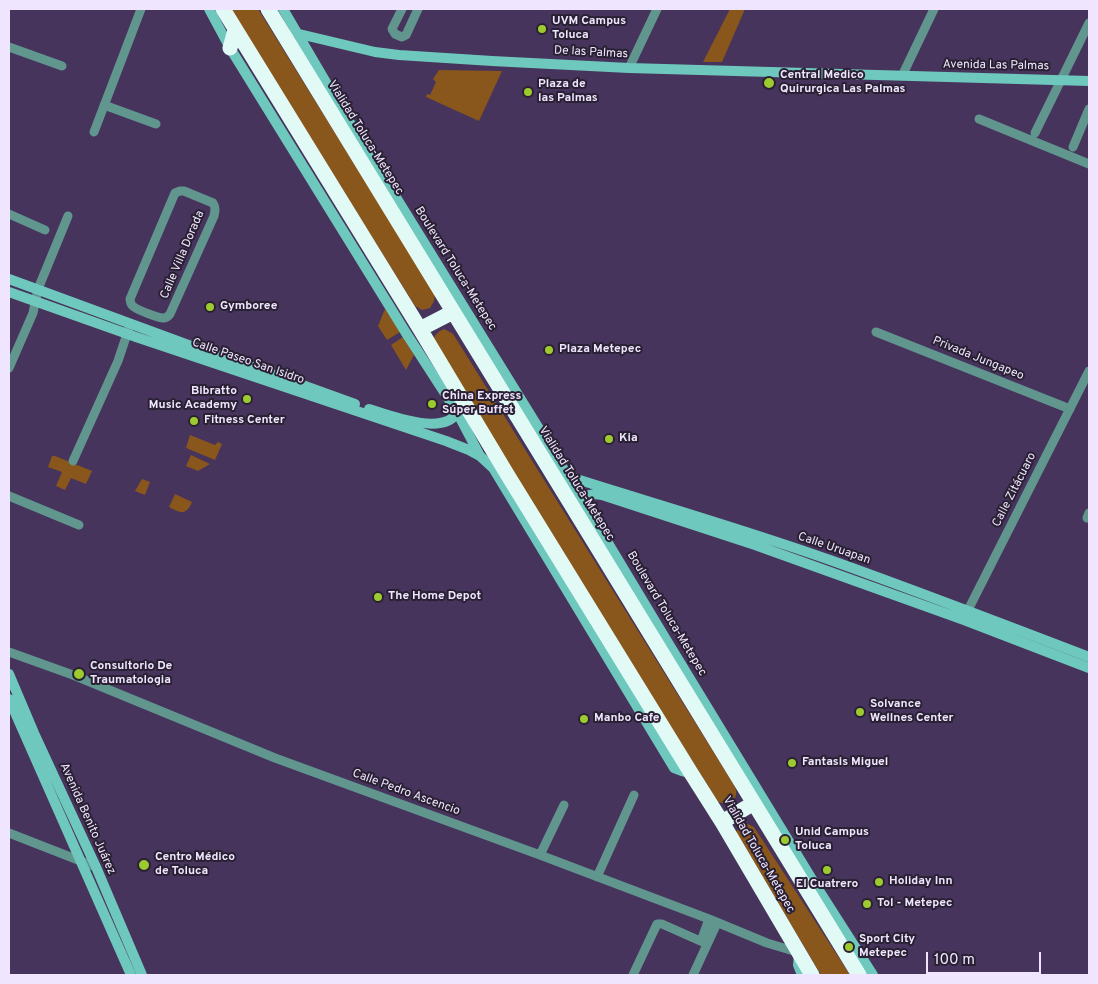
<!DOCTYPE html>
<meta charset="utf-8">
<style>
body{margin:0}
#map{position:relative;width:1098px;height:984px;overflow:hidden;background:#47345c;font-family:Overpass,sans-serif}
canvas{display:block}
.frame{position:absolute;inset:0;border:10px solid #f0e5fe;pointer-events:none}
.scale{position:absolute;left:926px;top:952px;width:115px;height:22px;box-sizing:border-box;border:2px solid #f0e5fe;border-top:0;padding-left:6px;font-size:15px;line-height:18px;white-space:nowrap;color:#f0e5fe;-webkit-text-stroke:4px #292133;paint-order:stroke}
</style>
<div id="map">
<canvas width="1098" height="984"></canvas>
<div class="frame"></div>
<div class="scale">100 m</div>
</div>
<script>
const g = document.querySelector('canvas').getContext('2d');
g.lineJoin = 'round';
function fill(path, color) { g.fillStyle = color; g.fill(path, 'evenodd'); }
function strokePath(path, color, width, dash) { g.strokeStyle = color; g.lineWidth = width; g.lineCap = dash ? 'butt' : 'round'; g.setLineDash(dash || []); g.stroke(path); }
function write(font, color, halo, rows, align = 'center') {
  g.font = font + ' Overpass,sans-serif'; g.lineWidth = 4; g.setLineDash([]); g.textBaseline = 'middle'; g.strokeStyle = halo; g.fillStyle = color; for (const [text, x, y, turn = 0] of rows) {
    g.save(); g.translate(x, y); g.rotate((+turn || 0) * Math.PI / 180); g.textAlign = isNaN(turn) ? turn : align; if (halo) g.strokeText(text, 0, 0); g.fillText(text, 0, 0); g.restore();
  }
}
const green = new Path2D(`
 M 230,9 L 258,9 L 435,294 L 434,301 L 430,308 L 422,310 L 415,306 Z
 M 730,9 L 745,9 L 722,62 L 703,62 Z
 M 439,70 L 502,71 L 479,121 L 426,97 L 427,94 L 430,95 L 436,82 L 433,79 Z
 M 385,309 L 400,332 L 387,340 L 378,326 Z
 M 444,329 L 452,333 L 455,337 L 734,785 C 741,798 730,809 717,801 L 435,349 C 433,338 433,334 444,329 Z
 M 403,337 L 414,355 L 406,370 L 391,345 Z
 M 190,435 L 215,445 L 218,442 L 222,444 L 215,460 L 186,448 Z
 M 191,455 L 210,464 L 198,471 L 186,466 Z
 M 52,456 L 55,456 L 92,471 L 86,484 L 71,478 L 65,490 L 56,486 L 62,472 L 48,467 Z
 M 142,479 L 150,482 L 145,495 L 135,491 Z
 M 175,494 L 192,502 C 186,516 180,513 169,507 Z
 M 748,824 L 754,827 L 850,975 L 821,975 L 736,832 L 741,825 Z`);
const street = new Path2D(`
 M 402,9 L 392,29 L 395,34 L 402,37 L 406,35 L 418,9
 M 9,47 L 62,66
 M 629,68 L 657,9
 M 902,76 L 934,9
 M 104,105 L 156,124
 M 979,119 L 1089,164
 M 94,132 L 141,9
 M 1035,133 L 1089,23
 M 1073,147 L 1089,109
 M 180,191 L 184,191 L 213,203 C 216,208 215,211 214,216 L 170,314 C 168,317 166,318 163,318 C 158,318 138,310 134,307 C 130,304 131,304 130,299 L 172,200 L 175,193 Z
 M 9,214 L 45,230
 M 876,332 L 1070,409
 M 9,368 L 33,313 L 38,289 L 68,216
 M 73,461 L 118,361 L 129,328
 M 9,496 L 79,525
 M 1087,518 L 1089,513
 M 965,616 L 1089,371
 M 9,652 L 73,675 L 275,758 L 540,855 L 709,919 L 767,943 L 797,952
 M 9,833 L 96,867
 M 540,855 L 564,805
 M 597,877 L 634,795
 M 701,941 L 709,919
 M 633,975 L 657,924 L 662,924 L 707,944
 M 693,975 L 717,923`);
const secondary = new Path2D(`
 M 209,9 L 230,48 L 406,333 L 457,412 L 480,456 L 493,468 L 674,768 L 682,771 L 691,773
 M 283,9 L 347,118 L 549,445 L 664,636 L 818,889 L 873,975
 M 295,33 L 375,52 L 399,55 L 492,61 L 629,68 L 1089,81
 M 9,279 L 202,350 L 258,369 L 355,404
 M 9,292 L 136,337 L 446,441 L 469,450 L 480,456
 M 369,409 C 388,415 445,437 457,412
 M 567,476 C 655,504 743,529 830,560 C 917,591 1003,624 1089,657
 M 580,497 L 595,494 L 602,495 L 755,545 L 964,620 L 1089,668
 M 9,674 L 34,733 L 96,867 L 142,975
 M 9,699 L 131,975
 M 799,955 L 798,965 L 802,975`);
const highway = new Path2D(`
 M 223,9 L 420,329 L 507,474 L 691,773 L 722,822 L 812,975
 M 268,9 L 859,975
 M 230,48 L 235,30
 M 420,329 L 453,312
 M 722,822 L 754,803`);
const markers = [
 [542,29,5,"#9dca2f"],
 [769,83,6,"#9dca2f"],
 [528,92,5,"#9dca2f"],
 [210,307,5,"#9dca2f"],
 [549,350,5,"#9dca2f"],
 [247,399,5,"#9dca2f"],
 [432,404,5,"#9dca2f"],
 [194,421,5,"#9dca2f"],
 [609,439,5,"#9dca2f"],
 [378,597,5,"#9dca2f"],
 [79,674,6,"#9dca2f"],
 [860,712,5,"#9dca2f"],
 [584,719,5,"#9dca2f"],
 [792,763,5,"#9dca2f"],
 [785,840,5,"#9dca2f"],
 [144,865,6,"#9dca2f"],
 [827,870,5,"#9dca2f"],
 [879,882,5,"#9dca2f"],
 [867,904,5,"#9dca2f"],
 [849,947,5,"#9dca2f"]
];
const poiNames = [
 ["UVM Campus",552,22],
 ["Toluca",552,36],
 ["Central Medico",780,76],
 ["Quirurgica Las Palmas",780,90],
 ["Plaza de",538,85],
 ["las Palmas",538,99],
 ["Gymboree",220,307],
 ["Plaza Metepec",559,350],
 ["Bibratto",237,392,"right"],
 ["Music Academy",237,406,"right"],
 ["China Express",442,397],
 ["Súper Buffet",442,411],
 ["Fitness Center",204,421],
 ["Kia",619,439],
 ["The Home Depot",388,597],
 ["Consultorio De",90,667],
 ["Traumatologia",90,681],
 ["Solvance",870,705],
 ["Wellnes Center",870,719],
 ["Manbo Cafe",594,719],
 ["Fantasis Miguel",802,763],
 ["Unid Campus",795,833],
 ["Toluca",795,847],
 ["Centro Médico",155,858],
 ["de Toluca",155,872],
 ["Holiday Inn",889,882],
 ["El Cuatrero",827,885,"center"],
 ["Tol - Metepec",877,904],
 ["Sport City",859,940],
 ["Metepec",859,954]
];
const streetNames = [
 ["De las Palmas",591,53,3],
 ["Avenida Las Palmas",996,66,1],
 ["Vialidad Toluca-Metepec",365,138,58],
 ["Calle Villa Dorada",183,255,-67],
 ["Boulevard Toluca-Metepec",455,269,58],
 ["Privada Jungapeo",978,359,22],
 ["Calle Paseo San Isidro",248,362,19],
 ["Vialidad Toluca-Metepec",576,484,58],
 ["Calle Zitácuaro",1015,490,-63],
 ["Calle Uruapan",834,549,19],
 ["Boulevard Toluca-Metepec",666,614,59],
 ["Calle Pedro Ascencio",406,793,20],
 ["Avenida Benito Juárez",87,819,66],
 ["Vialidad Toluca-Metepec",758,855,60]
];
fill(green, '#89561b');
strokePath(street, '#61968f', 9);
strokePath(secondary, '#6fc8bd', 10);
strokePath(highway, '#e2faf6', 15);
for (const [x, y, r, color] of markers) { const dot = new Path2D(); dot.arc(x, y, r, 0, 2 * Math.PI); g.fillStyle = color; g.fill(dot); strokePath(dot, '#292133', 2); }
write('bold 12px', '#f0e5fe', '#292133', poiNames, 'left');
write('12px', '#f0e5fe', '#292133', streetNames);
</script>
